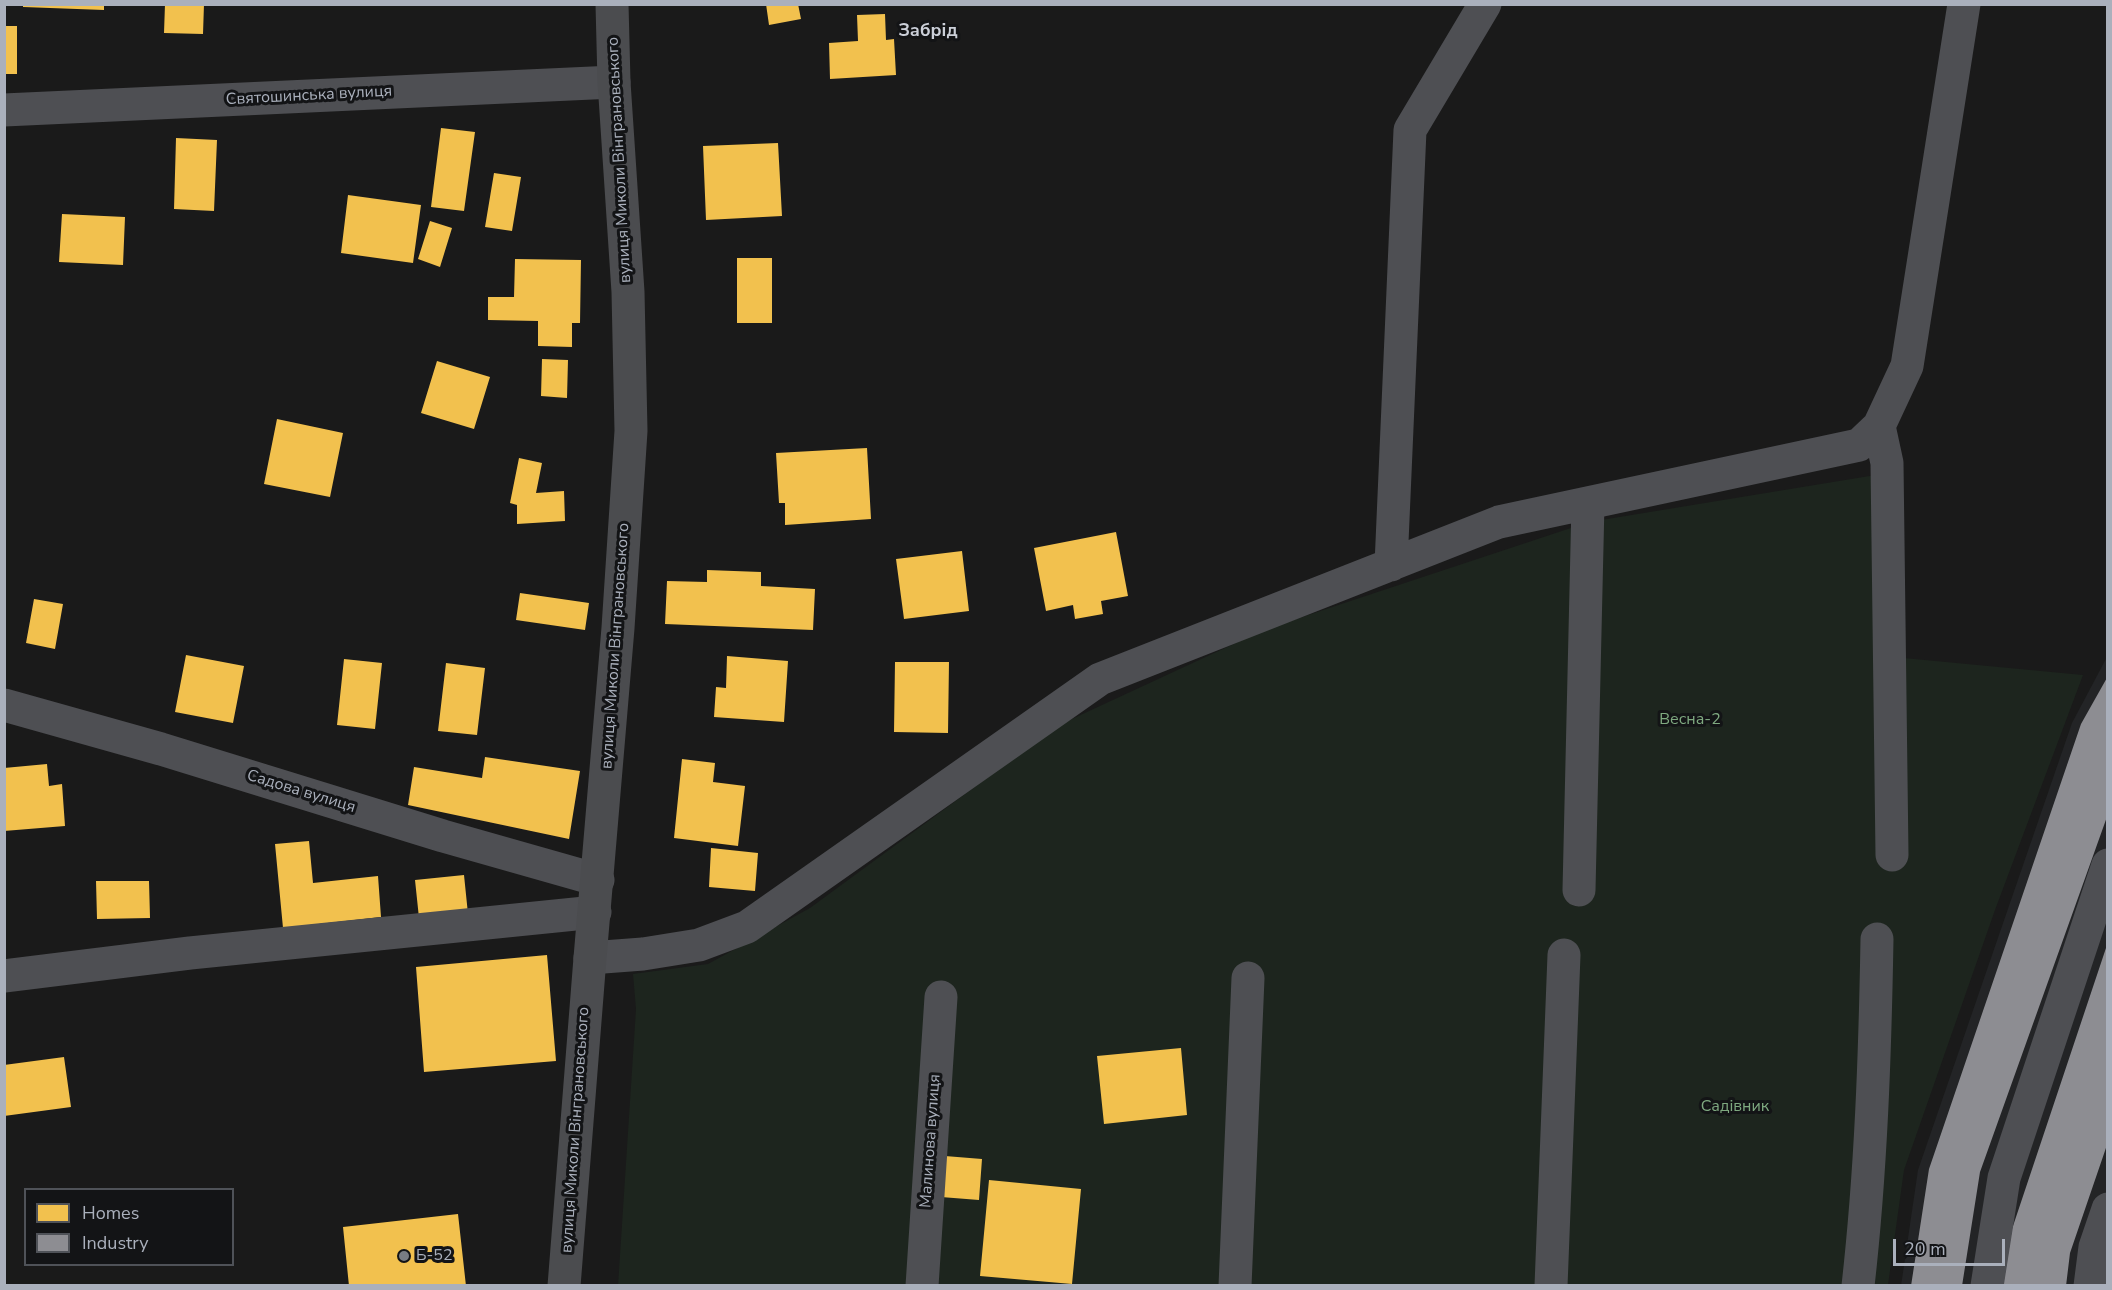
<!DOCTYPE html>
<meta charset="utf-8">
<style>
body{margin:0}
#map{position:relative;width:2112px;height:1290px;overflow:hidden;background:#1a1a1a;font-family:"Nunito Sans",sans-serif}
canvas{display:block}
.frame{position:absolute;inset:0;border:6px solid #aab0bc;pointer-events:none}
.legend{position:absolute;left:24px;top:1188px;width:210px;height:78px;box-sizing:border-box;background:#131416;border:2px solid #4f5258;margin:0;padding:8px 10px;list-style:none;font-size:18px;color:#aab0bc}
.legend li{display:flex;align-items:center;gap:12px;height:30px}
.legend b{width:30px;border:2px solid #4f5258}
.scale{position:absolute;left:1893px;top:1239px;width:112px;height:27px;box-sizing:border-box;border:3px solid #aab0bc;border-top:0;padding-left:8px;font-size:18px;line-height:21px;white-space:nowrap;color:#aab0bc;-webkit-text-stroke:4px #131416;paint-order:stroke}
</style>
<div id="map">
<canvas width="2112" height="1290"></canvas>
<div class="frame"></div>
<ul class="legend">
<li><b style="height:16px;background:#f2c14e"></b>Homes</li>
<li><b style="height:16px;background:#8d8d92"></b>Industry</li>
</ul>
<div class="scale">20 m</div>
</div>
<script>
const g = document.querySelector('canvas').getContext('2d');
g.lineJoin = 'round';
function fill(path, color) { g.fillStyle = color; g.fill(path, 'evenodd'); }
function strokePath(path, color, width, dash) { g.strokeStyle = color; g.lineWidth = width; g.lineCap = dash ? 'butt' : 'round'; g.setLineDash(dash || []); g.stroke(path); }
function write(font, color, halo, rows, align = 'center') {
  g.font = font + ' "Nunito Sans",sans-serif'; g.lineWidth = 6; g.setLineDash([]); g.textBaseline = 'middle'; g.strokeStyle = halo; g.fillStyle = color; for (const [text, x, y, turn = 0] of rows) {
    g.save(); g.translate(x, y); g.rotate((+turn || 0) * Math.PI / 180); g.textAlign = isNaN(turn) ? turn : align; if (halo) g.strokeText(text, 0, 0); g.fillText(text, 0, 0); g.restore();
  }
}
const built = new Path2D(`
 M 2107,657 L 2107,1285 L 1901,1286 L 1918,1170 L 2072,723 Z`);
const green = new Path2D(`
 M 1894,472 L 1893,657 L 2083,675 L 1995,910 L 1904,1170 L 1888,1285 L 618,1286 L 636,1009 L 633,974 L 708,964 L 810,908 L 1059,725 L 1266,629 L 1589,522 Z`);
const homes = new Path2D(`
 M 23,4 L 104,4 L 104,10 L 23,7 Z
 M 165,4 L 204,4 L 203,34 L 164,33 Z
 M 766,4 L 798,4 L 801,19 L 769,25 Z
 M 885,14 L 886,40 L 894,39 L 896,75 L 830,79 L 829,43 L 858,41 L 857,15 Z
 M 4,26 L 17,26 L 17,74 L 4,74 Z
 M 441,128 L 475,132 L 464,211 L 431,207 Z
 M 176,138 L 217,140 L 214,211 L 174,209 Z
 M 778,143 L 782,216 L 706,220 L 703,146 Z
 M 494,173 L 521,177 L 512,231 L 485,227 Z
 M 348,195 L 421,205 L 413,263 L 341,253 Z
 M 62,214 L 125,217 L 123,265 L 59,262 Z
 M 430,221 L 452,228 L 440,267 L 418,259 Z
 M 737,258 L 772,258 L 772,323 L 737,323 Z
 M 515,259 L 581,260 L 580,323 L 572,323 L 572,347 L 538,346 L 538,321 L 488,320 L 488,297 L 514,297 Z
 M 542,359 L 568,360 L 567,398 L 541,396 Z
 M 437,361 L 490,377 L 474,429 L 421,413 Z
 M 277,419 L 343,433 L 330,497 L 264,484 Z
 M 867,448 L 871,519 L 785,525 L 785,503 L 779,503 L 776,453 Z
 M 519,458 L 542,463 L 536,493 L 564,491 L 565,521 L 517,524 L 517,505 L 510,503 Z
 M 1116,532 L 1128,596 L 1101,601 L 1103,614 L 1075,619 L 1073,605 L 1046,611 L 1034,548 Z
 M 962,551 L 969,611 L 904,619 L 896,559 Z
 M 707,570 L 761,572 L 761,586 L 815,589 L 813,630 L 665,624 L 667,581 L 707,582 Z
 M 520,593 L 589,603 L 585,630 L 516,620 Z
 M 34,599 L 63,604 L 55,649 L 26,643 Z
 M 186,655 L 244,666 L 233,723 L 175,712 Z
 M 727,656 L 788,661 L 784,722 L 714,717 L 716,687 L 726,688 Z
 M 344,659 L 382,663 L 375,729 L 337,725 Z
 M 895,662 L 949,662 L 948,733 L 894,732 Z
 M 446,663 L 485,668 L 477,735 L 438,731 Z
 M 485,757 L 580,771 L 569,839 L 408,805 L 414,767 L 482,778 Z
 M 682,759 L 715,763 L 713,782 L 745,786 L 738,846 L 674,838 Z
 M 47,764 L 49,786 L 62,784 L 65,826 L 4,831 L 4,768 Z
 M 309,841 L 313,883 L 378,876 L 381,917 L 283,928 L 275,844 Z
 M 711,848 L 758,853 L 755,891 L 709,887 Z
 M 464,875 L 468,914 L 419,918 L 415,880 Z
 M 96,881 L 149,881 L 150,918 L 97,919 Z
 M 547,955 L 556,1061 L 424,1072 L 416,967 Z
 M 1181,1048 L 1187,1115 L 1104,1124 L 1097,1056 Z
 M 64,1057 L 71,1107 L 4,1116 L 4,1065 Z
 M 945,1156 L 982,1159 L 979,1200 L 941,1197 Z
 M 989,1180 L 1081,1189 L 1072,1284 L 980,1276 Z
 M 458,1214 L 466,1286 L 349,1286 L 343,1227 Z`);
const industry = new Path2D(`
 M 2108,676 L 2108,814 L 1980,1172 L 1962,1286 L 1911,1286 L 1929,1169 L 2081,724 Z
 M 2107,945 L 2108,1142 L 2070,1253 L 2066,1286 L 2003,1286 L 2012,1229 Z`);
const minor = new Path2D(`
 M 4,110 L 614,82
 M 1879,426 L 1887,463 L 1892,855
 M 1391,565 L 1410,130 L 1485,4
 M 4,705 L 161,749 L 443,836 L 598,880
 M 1579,890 L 1588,503
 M 590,958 L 643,954 L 699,945 L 747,927 L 1100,679 L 1499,522 L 1859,445 L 1879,426 L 1907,366 L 1964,4
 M 4,976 L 190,953 L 595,912
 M 922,1286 L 941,997
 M 1235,1286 L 1248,978
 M 1551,1286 L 1564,955
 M 1858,1286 C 1871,1171 1875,1055 1877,939
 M 1987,1286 L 2004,1178 L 2108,865
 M 2090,1286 L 2095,1247 L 2108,1209`);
const major = new Path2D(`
 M 564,1286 L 590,958 L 618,628 L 631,431 L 628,292 L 614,82 L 612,4`);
const markers = [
 [404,1256,6,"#787c83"]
];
const streetNames = [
 ["Святошинська вулиця",309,96,-3],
 ["вулиця Миколи Вінграновського",620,160,-93],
 ["вулиця Миколи Вінграновського",616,646,-86],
 ["Садова вулиця",301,792,17],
 ["вулиця Миколи Вінграновського",576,1130,-86],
 ["Малинова вулиця",931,1141,-86]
];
const parkNames = [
 ["Весна-2",1690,720],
 ["Садівник",1735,1107]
];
const poiNames = [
 ["Б-52",416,1256]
];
const neighbourhoodNames = [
 ["Забрід",928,32]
];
fill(built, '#232426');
fill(green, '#1d251e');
fill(homes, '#f2c14e');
fill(industry, '#8d8d92');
strokePath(minor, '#4e4f53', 33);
strokePath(major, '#4b4c4f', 33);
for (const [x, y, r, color] of markers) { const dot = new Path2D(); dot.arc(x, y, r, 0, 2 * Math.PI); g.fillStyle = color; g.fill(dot); strokePath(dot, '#131416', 2); }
write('16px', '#aab0bc', '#131416', streetNames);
write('16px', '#7fa980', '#131416', parkNames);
write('16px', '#aab0bc', '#131416', poiNames, 'left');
write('bold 18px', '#cbcfd8', '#131416', neighbourhoodNames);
</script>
